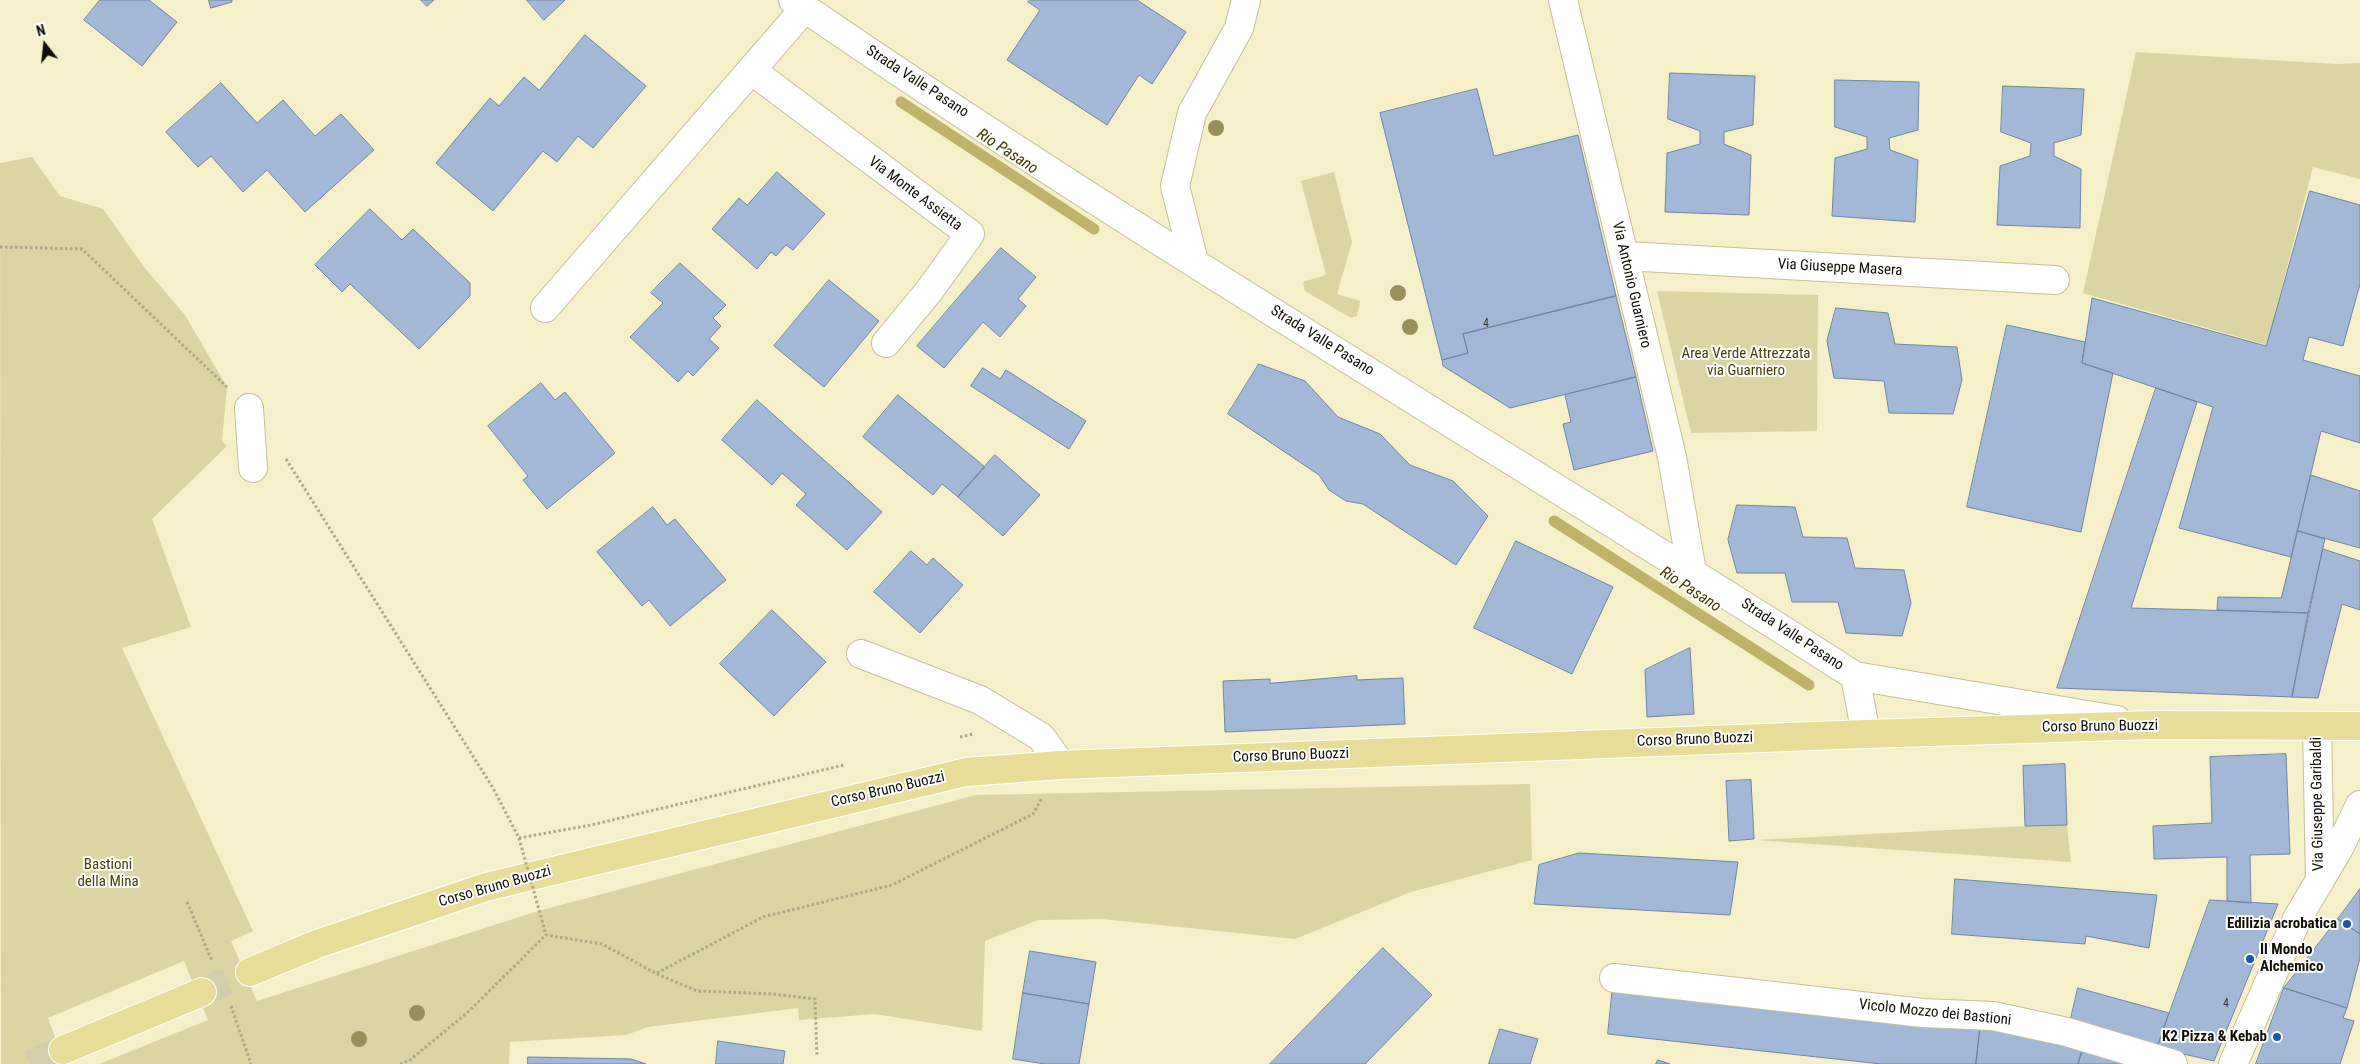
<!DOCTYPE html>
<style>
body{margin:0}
#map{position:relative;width:2360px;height:1064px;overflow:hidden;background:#f6f0ca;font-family:"Roboto Condensed",sans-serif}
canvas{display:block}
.north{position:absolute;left:20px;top:20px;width:50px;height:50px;-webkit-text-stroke:4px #fff;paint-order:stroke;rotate:344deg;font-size:14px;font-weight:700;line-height:20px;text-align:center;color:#110f04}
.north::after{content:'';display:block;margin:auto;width:18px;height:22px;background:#110f04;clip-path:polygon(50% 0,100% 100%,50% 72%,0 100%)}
</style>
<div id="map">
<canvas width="2360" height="1064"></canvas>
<div class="north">N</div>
</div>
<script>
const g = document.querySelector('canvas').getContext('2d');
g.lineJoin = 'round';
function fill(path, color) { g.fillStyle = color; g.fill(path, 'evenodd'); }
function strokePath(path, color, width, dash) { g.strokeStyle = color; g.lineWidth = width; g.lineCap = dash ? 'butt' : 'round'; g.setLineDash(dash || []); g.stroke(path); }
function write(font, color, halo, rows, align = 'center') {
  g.font = font + ' "Roboto Condensed",sans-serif'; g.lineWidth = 4; g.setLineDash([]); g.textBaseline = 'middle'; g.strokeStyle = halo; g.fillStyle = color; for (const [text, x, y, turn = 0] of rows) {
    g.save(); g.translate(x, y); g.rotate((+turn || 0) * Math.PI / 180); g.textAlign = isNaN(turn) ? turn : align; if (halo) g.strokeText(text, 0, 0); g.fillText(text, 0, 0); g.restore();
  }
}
const green = new Path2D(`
 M 2136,52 L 2337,64 L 2360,63 L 2360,179 L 2313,167 L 2267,345 L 2083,293 Z
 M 32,157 L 60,196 L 103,209 L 144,267 L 185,315 L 227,387 L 222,441 L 227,446 L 152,519 L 191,627 L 122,648 L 253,931 L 231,941 L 257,1001 L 538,911 L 976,795 L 1530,784 L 1532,860 L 1411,892 L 1295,939 L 1102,919 L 1038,920 L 985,941 L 982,1031 L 875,1014 L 799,1020 L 798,1008 L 648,1027 L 626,1035 L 510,1042 L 509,1064 L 99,1064 L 208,1020 L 184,961 L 48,1018 L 65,1064 L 1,1064 L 0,163 Z
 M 1334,172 L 1352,242 L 1337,294 L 1360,301 L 1357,316 L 1351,318 L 1305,291 L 1303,282 L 1326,275 L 1301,181 Z
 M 1657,291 L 1818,295 L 1817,431 L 1691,433 Z
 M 2067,825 L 2071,862 L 1756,840 L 2025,826 Z`);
const stream = new Path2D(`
 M 901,102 L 1094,229
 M 1554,521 L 1809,685`);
const building = new Path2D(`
 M 100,0 L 149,0 L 177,22 L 142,66 L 84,20 Z
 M 209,0 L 232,0 L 232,2 L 211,8 Z
 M 421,0 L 434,0 L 427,6 Z
 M 527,0 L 565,0 L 544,20 Z
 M 1030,0 L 1137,0 L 1186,32 L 1152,84 L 1139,75 L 1107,125 L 1007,60 L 1040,10 L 1028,2 Z
 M 585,35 L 646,86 L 593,148 L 578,136 L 557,162 L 543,151 L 493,211 L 436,163 L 490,98 L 499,106 L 524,77 L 539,90 Z
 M 1670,73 L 1755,76 L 1753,125 L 1724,132 L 1724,144 L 1751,155 L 1749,215 L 1665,212 L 1667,153 L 1700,144 L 1700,131 L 1668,119 Z
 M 1835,80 L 1919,82 L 1918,130 L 1889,138 L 1890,150 L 1918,160 L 1915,222 L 1832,216 L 1835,158 L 1867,149 L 1867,137 L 1835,127 Z
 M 221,83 L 257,123 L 283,100 L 315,136 L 341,114 L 374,150 L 305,212 L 267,170 L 243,192 L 211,156 L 198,167 L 166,132 Z
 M 2003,86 L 2084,89 L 2081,135 L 2054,143 L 2054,156 L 2081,169 L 2080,228 L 1997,225 L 2000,166 L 2030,156 L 2031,143 L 2001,132 Z
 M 1477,89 L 1494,156 L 1578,135 L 1616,296 L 1463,334 L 1468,353 L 1442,360 L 1380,113 Z
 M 777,172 L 825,214 L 793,250 L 786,245 L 776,256 L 771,252 L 757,269 L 712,229 L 739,198 L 747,205 Z
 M 2310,191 L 2360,205 L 2360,284 L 2343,346 L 2309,337 L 2303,360 L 2360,376 L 2360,443 L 2321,431 L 2291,557 L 2179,528 L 2213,407 L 2082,363 L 2092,298 L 2266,346 Z
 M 370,209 L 402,240 L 413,229 L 470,283 L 470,296 L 419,349 L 350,284 L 342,292 L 315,265 Z
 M 1001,248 L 1036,277 L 1018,299 L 1026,306 L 1000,337 L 983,322 L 944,368 L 917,346 Z
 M 680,263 L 726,305 L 713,318 L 721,326 L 709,339 L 719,348 L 693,376 L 688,371 L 678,382 L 630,337 L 663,303 L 651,293 Z
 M 829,280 L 879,321 L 824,387 L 774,346 Z
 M 1616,296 L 1636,377 L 1510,408 L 1443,366 L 1442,360 L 1468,353 L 1463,334 Z
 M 1836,308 L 1888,313 L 1895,344 L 1957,347 L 1962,380 L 1953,414 L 1889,413 L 1884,381 L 1834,378 L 1827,341 Z
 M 2007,325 L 2085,342 L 2082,363 L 2113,373 L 2081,532 L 1967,507 Z
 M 1259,364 L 1305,381 L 1338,417 L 1380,434 L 1410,465 L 1453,481 L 1488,516 L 1456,565 L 1363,504 L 1346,501 L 1329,490 L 1319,475 L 1228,414 Z
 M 983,368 L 1000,379 L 1006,370 L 1086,421 L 1069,449 L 971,386 Z
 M 1636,377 L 1653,451 L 1574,470 L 1563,424 L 1571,422 L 1565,395 Z
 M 541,383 L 555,400 L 565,392 L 615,453 L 547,509 L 523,480 L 528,476 L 488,426 Z
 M 2156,388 L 2197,402 L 2131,608 L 2308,613 L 2292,697 L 2057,688 Z
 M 898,395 L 985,467 L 958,497 L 942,484 L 933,495 L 863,437 Z
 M 757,400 L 882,512 L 847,550 L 796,505 L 806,494 L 782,473 L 772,485 L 722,440 Z
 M 995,455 L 1040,495 L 1003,536 L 958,497 Z
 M 2311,475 L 2360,491 L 2360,548 L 2298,531 Z
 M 1737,505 L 1795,507 L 1803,537 L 1847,538 L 1855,568 L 1904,570 L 1911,603 L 1902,636 L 1846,633 L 1838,602 L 1792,602 L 1785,573 L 1737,573 L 1728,540 Z
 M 653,507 L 667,525 L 675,519 L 726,580 L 670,626 L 649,600 L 642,606 L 597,552 Z
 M 2298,531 L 2325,539 L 2308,613 L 2217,610 L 2218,597 L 2281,598 Z
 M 1516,541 L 1613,587 L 1572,674 L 1474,628 Z
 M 2323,549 L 2360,561 L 2360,610 L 2342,604 L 2318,698 L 2292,697 Z
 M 911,551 L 927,565 L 933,558 L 963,585 L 920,633 L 874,592 Z
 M 772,610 L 826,662 L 774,716 L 720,664 Z
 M 1690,648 L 1694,714 L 1647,717 L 1645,670 Z
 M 1357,676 L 1357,680 L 1403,678 L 1405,724 L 1225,732 L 1223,681 L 1270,679 L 1270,683 Z
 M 2286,754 L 2290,854 L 2250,855 L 2251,903 L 2227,901 L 2227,857 L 2154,859 L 2153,826 L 2212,823 L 2210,757 Z
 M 2065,764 L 2067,825 L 2025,826 L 2023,766 Z
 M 1751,780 L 1754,839 L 1729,841 L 1726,781 Z
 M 1579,853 L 1738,862 L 1730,915 L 1534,904 L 1539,865 Z
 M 1955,879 L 2157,895 L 2149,948 L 2086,936 L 2085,944 L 1952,934 Z
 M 2360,889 L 2360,934 L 2338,919 Z
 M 2210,900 L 2278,904 L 2214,1061 L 2157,1048 Z
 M 2338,919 L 2360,934 L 2360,958 L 2347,1008 L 2284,988 Z
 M 1383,948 L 1432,995 L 1365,1064 L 1270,1064 Z
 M 1030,951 L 1096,962 L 1089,1004 L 1023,993 Z
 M 1613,985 L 1980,1026 L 1976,1064 L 1881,1064 L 1608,1034 Z
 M 2078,988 L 2169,1013 L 2157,1048 L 2069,1027 Z
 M 2284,988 L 2347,1008 L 2343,1018 L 2354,1021 L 2340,1064 L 2256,1064 Z
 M 1023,993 L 1089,1004 L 1079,1064 L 1045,1064 L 1013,1059 Z
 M 1981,1023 L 2084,1046 L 2078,1064 L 1976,1064 Z
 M 1500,1029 L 1538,1039 L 1530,1064 L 1489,1064 Z
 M 718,1041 L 785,1051 L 783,1064 L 716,1064 Z
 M 2082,1051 L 2123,1064 L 2078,1064 Z
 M 528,1057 L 631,1059 L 646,1064 L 528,1064 Z
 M 1658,1060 L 1670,1064 L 1656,1064 Z`);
const majorTunnel = new Path2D(`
 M 202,992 L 250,972
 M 30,1064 L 63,1050`);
const path = new Path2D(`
 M 0,247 L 82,249 L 227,387
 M 286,459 L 493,788 L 519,838 L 591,825 L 844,765
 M 960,737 L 973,734
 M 187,902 L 212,961
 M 657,973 L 763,917 L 892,885 L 1033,814 L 1042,798
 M 231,1006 L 251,1064
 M 400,1064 L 410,1060 L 467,1013 L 546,935 L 602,944 L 657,974 L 697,991 L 773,994 L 815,999 L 817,1057`);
const minor = new Path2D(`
 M 793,0 C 1138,238 1501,449 1855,676 L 1866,734
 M 1563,0 L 1672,457 L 1692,572
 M 751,70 L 970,234 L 929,291 L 886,343
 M 1625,256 L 2055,280
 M 1194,262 L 1175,186 L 1192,113 L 1239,28 L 1246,0
 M 545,308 L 805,8
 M 249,408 L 253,468
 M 861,654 L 980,700 L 1041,737 L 1061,765
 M 1855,676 L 2117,720
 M 2317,726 L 2320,881
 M 1614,978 L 1923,1013 L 1993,1016 L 2067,1032 L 2173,1064
 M 2233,1064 L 2297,919 L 2339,848 L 2360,805`);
const major = new Path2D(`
 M 250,972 L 317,944 L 486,887 L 966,772 L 1061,765 L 1866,734 L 2153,725 L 2360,726
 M 63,1050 L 202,992`);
const pathBridge = new Path2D(`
 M 519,838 L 546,935`);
const trees = [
 [1216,128],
 [1398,293],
 [1410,327],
 [417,1013],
 [359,1039]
];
const markers = [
 [2347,924,5,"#1b58a9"],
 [2250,959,5,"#1b58a9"],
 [2277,1037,5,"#1b58a9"]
];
const numberNames = [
 ["4",1486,324],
 ["4",2226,1004]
];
const streetNames = [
 ["Strada Valle Pasano",917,82,33],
 ["Via Monte Assietta",915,194,37],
 ["Via Giuseppe Masera",1840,268,3],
 ["Via Antonio Guarniero",1631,285,77],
 ["Strada Valle Pasano",1322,341,32],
 ["Strada Valle Pasano",1792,635,33],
 ["Corso Bruno Buozzi",2100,727,-1],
 ["Corso Bruno Buozzi",1695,740,-2],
 ["Corso Bruno Buozzi",1291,756,-2],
 ["Corso Bruno Buozzi",888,790,-13],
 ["Via Giuseppe Garibaldi",2318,804,-91],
 ["Corso Bruno Buozzi",495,887,-16],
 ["Vicolo Mozzo dei Bastioni",1935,1013,6]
];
const parkNames = [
 ["Area Verde Attrezzata",1746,354],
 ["via Guarniero",1746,371],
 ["Bastioni",108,865],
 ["della Mina",108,882]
];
const poiNames = [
 ["Edilizia acrobatica",2337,924],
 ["Il Mondo",2260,950,"left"],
 ["Alchemico",2260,967,"left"],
 ["K2 Pizza & Kebab",2267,1037]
];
const waterNames = [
 ["Rio Pasano",1007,152,33],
 ["Rio Pasano",1690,590,33]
];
fill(green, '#dbd4a5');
strokePath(stream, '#bfb36a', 11);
fill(building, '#a2b8d6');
strokePath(building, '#7186a2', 1);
strokePath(majorTunnel, '#d4ceac', 28, [28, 14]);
strokePath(minor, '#c5bf9b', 30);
strokePath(major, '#fff', 30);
strokePath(path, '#ada88b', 3, [2.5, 2.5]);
strokePath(minor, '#fff', 28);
strokePath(major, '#e8dd98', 28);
strokePath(pathBridge, '#ada88b', 3, [2.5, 2.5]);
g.fillStyle = '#97905d';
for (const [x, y] of trees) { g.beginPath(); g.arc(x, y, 8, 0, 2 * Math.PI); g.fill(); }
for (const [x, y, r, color] of markers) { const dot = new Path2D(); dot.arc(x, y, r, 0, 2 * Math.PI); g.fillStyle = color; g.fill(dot); strokePath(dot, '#fff', 2); }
write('12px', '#353938', null, numberNames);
write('15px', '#110f04', '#fff', streetNames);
write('15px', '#494104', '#fff', parkNames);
write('bold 15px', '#110f04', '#fff', poiNames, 'right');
write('italic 16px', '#463d00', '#fff', waterNames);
</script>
